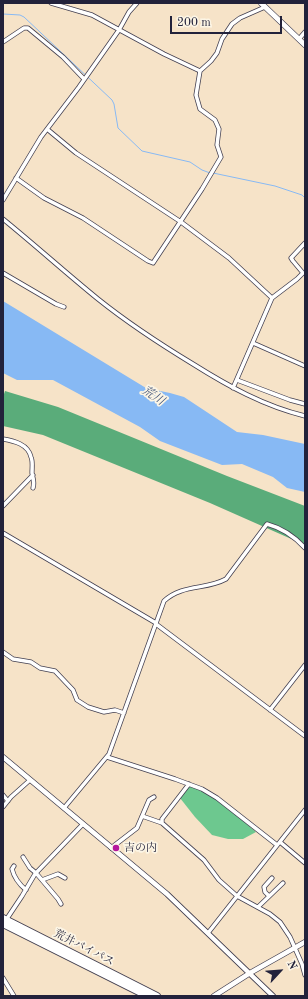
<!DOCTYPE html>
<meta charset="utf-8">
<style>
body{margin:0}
#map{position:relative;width:308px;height:999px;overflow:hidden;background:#f6e3c8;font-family:"Old Standard TT",serif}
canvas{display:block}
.frame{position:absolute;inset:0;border:4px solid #22223b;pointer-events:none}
.north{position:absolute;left:260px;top:951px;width:40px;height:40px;-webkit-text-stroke:3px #fcf5e5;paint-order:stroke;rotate:64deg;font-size:11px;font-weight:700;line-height:16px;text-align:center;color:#22223b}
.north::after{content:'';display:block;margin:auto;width:14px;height:18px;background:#22223b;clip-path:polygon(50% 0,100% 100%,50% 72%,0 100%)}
.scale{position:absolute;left:170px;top:16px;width:112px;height:18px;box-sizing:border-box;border:2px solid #22223b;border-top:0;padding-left:5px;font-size:12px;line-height:14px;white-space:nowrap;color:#22223b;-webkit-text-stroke:3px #fcf5e5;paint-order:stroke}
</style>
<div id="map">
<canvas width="308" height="999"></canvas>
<div class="frame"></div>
<div class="north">N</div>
<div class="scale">200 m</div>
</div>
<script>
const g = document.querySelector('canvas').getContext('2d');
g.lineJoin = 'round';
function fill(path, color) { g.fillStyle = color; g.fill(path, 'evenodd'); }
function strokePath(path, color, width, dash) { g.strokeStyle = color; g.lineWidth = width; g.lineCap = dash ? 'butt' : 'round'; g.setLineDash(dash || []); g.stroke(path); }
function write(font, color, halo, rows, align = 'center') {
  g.font = font + ' "Old Standard TT","Noto Serif JP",serif'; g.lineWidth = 3.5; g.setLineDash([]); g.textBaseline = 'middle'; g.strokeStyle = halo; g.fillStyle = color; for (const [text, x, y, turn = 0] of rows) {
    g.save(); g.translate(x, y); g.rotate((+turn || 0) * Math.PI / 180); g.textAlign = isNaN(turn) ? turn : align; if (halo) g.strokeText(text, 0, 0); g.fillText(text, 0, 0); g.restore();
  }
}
const green = new Path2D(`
 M 189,785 L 218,799 L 256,832 L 243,839 L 228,839 L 212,835 L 195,817 L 180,798 Z`);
const forest = new Path2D(`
 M 5,391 L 58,407 L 227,476 L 305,506 L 305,545 L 210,503 L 43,435 L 3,426 L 3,397 Z`);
const water = new Path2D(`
 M 3,301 L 146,388 L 170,393 L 184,397 L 237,432 L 263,435 L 305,444 L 305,492 L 287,488 L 273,477 L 242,464 L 222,465 L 160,441 L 140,427 L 53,380 L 17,380 L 3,373 Z`);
const stream = new Path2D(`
 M 3,14 L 20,15 L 24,17 L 112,100 L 114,104 L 118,128 L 142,151 L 190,162 L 202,170 L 210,173
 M 213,173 L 275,186 L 302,195 L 305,198`);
const minor = new Path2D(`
 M 51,3 L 92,15 L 164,54 L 200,71
 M 299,39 L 305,32
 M 3,42 L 24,28 L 28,28 L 63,57 L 84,79
 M 47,129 L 76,153 L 181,222 L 229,258 L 272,298
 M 16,178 L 44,198 L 83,218 L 148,261 L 153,263 L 202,189 L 221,157 L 217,145 L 219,129 L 215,120 L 200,109 L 196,95 L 200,71 L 211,61 L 217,53 L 222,39 L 232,24 L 240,18 L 265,7
 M 3,200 L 41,137 L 79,87 L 119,30 L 129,12 L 137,3
 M 3,219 C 35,245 66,273 98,299 C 128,323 160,344 193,364 C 228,386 264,406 305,416
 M 3,273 L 56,304 L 64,307
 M 253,343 L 305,366
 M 237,380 L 290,400 L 305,404
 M 233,388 L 272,298 L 297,279 L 303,273 L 293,261 L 291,258 L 305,243
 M 3,439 C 14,441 28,444 31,457 C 33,461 32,467 32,473 C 33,479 35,482 33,488
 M 3,506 L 33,475
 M 3,533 L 156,623
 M 156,624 L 305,736
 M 3,652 L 13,659 L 31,662 L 40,668 L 55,671 L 73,690 L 77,700 L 88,707 L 104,712 L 115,710 L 124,713
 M 270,710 L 305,665
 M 107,757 L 175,779 L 202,789 L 217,798 L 277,845
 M 189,784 L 162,819 L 162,823 L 204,860 L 219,880 L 237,896 L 270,914 L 280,922 L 290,937 L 302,964 L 305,975
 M 3,795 L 8,801
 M 3,807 L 11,797 L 30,780
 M 64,808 L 109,754 L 164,601 C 182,584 206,590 226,579 L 267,524 C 282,528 295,537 305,548
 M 142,816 L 162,823
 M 280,842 L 305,863
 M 111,848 L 137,828 L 149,800 L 154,797
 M 23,857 L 30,868 L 36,873 L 58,899 L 61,904
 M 14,866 L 12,869 C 14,877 20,885 26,890
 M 42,880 L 58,874 L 65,878
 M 269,896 L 265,892 L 264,887 L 272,878
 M 258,907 L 283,883
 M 6,920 L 22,896 L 35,874 L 83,824
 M 208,933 L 305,810
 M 3,978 L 14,996`);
const tertiary = new Path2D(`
 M 3,757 L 167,894 L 273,996
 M 214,996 L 250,973 L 305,942`);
const secondary = new Path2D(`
 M 261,3 L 305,45`);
const trunk = new Path2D(`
 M 3,918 L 157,996
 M 3,924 L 147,996`);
const markers = [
 [116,848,4,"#b5179e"]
];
const poiNames = [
 ["吉の内",124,848]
];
const streetNames = [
 ["荒井バイパス",84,948,27]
];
const waterNames = [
 ["荒川",153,396,33]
];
fill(green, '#6dc88f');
fill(forest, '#5aac7a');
fill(water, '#87b9f4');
strokePath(stream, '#87b9f4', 1);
strokePath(minor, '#423f50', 5);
strokePath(tertiary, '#423f50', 6);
strokePath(secondary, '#423f50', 6);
strokePath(trunk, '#423f50', 8);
strokePath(minor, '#fff', 3.5);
strokePath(tertiary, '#fff', 4.5);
strokePath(secondary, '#fff', 5);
strokePath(trunk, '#fff', 6);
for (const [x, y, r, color] of markers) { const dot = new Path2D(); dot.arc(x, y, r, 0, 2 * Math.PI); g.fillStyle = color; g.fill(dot); strokePath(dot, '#fcf5e5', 1.5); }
write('11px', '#22223b', '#fcf5e5', poiNames, 'left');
write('11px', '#22223b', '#fcf5e5', streetNames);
write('italic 12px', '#45577c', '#fcf5e5', waterNames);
</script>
